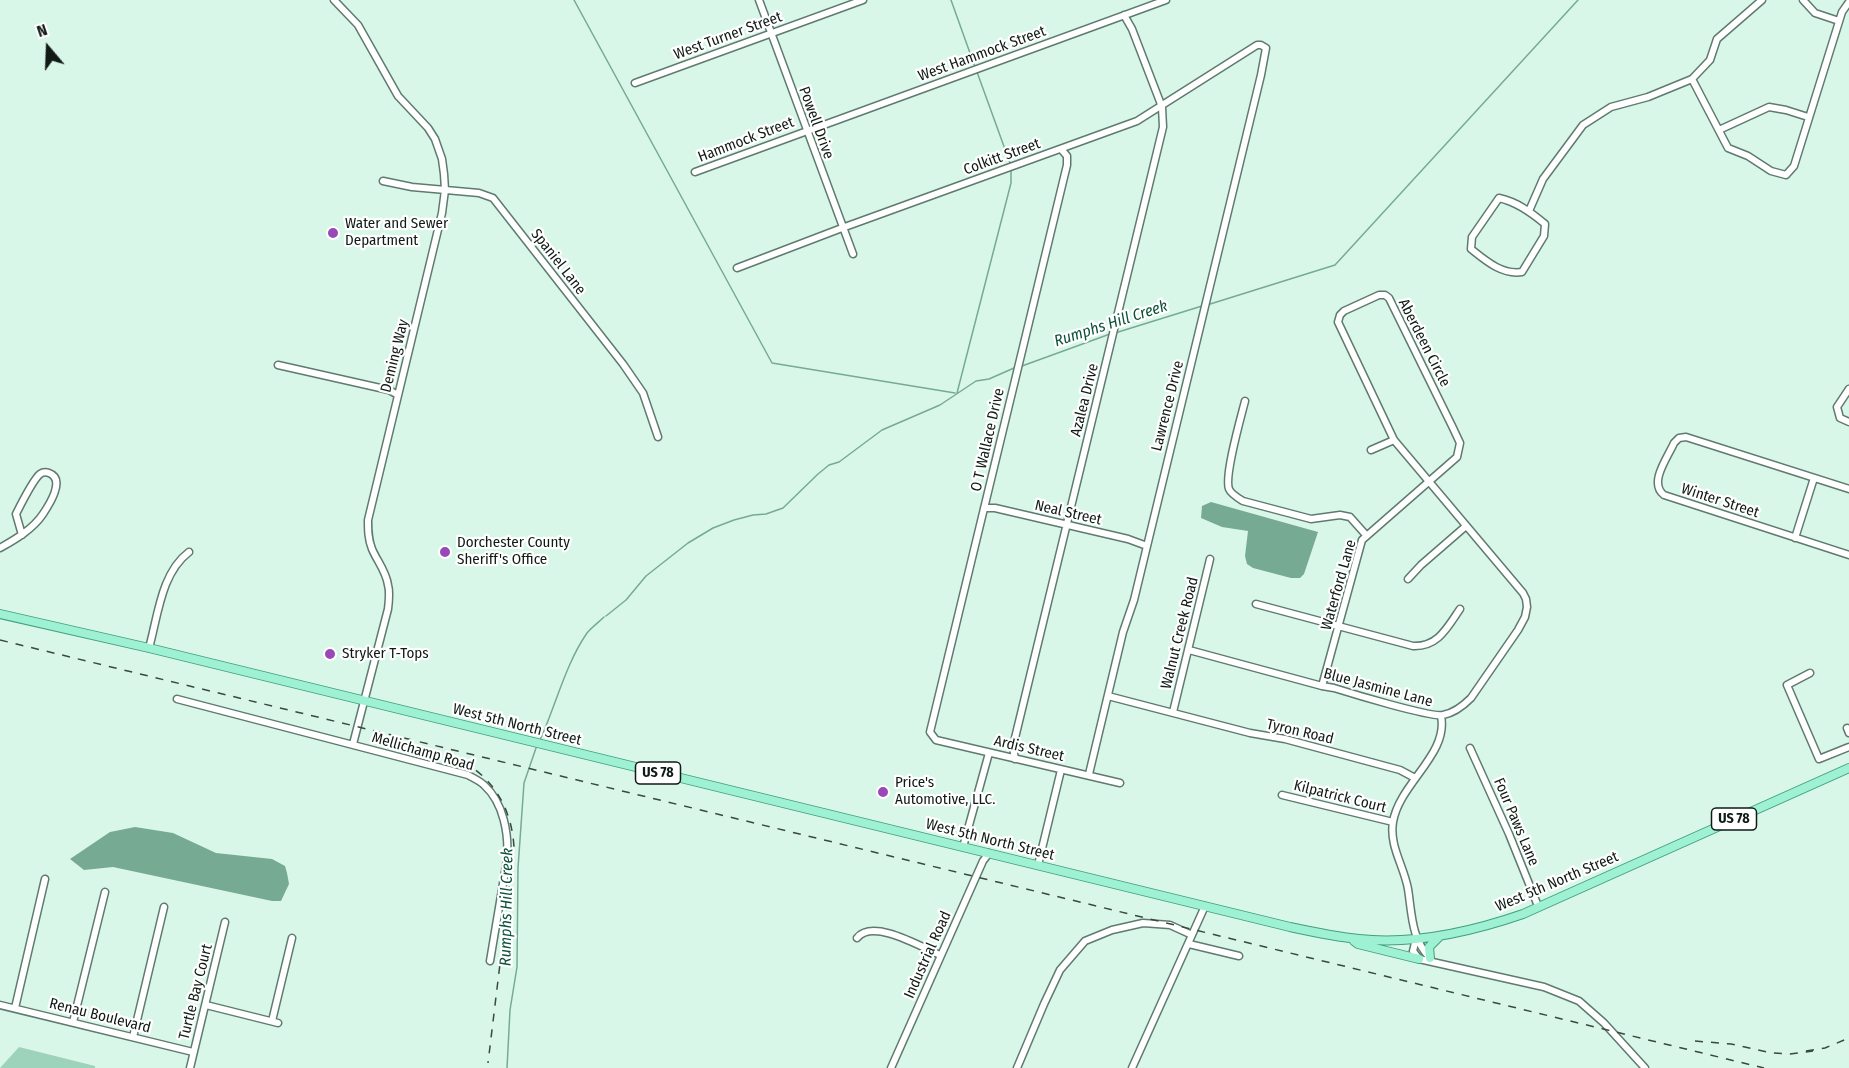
<!DOCTYPE html>
<style>
body{margin:0}
#map{position:relative;width:1849px;height:1068px;overflow:hidden;background:#d9f7e9;font-family:"Fira Sans Condensed",sans-serif}
canvas{display:block}
.north{position:absolute;left:18px;top:18px;width:60px;height:60px;-webkit-text-stroke:4px #fff;paint-order:stroke;rotate:341deg;font-size:16px;font-weight:700;line-height:24px;text-align:center;color:#101b16}
.north::after{content:'';display:block;margin:auto;width:21px;height:27px;background:#101b16;clip-path:polygon(50% 0,100% 100%,50% 72%,0 100%)}
</style>
<div id="map">
<canvas width="1849" height="1068"></canvas>
<div class="north">N</div>
</div>
<script>
const g = document.querySelector('canvas').getContext('2d');
g.lineJoin = 'round';
function fill(path, color) { g.fillStyle = color; g.fill(path, 'evenodd'); }
function strokePath(path, color, width, dash) { g.strokeStyle = color; g.lineWidth = width; g.lineCap = dash ? 'butt' : 'round'; g.setLineDash(dash || []); g.stroke(path); }
function write(font, color, halo, rows, align = 'center') {
  g.font = font + ' "Fira Sans Condensed",sans-serif'; g.lineWidth = 4.5; g.setLineDash([]); g.textBaseline = 'middle'; g.strokeStyle = halo; g.fillStyle = color; for (const [text, x, y, turn = 0] of rows) {
    g.save(); g.translate(x, y); g.rotate((+turn || 0) * Math.PI / 180); g.textAlign = isNaN(turn) ? turn : align; if (halo) g.strokeText(text, 0, 0); g.fillText(text, 0, 0); g.restore();
  }
}
const green = new Path2D(`
 M 19,1047 L 95,1066 L 95,1068 L 0,1068 Z`);
const water = new Path2D(`
 M 1211,502 L 1318,532 L 1304,574 L 1300,578 L 1291,578 L 1253,568 L 1247,564 L 1245,556 L 1248,531 L 1222,527 L 1201,518 L 1202,506 Z
 M 135,827 L 173,833 L 216,853 L 272,859 L 285,866 L 287,873 L 289,884 L 281,901 L 272,901 L 113,867 L 84,870 L 70,859 L 110,832 Z`);
const stream = new Path2D(`
 M 574,0 L 772,363 L 955,393
 M 951,0 L 975,67
 M 977,72 L 1010,163
 M 1207,305 L 1335,265 L 1578,0
 M 1115,333 L 1202,306
 M 1022,366 L 1110,334
 M 957,393 L 1011,183 L 1011,168
 M 606,616 L 626,600 L 646,576 L 688,543 L 713,528 L 734,520 L 753,515 L 766,514 L 783,508 L 818,474 L 829,465 L 839,462 L 882,430 L 940,405 L 976,381 L 989,379 L 1014,368
 M 540,740 C 556,705 565,665 587,633 C 592,627 599,622 604,617
 M 507,1068 L 510,1010 L 517,967 L 518,868 L 524,783 L 536,748`);
const minor = new Path2D(`
 M 334,0 L 358,25 L 398,96 L 428,128 L 435,139 L 442,159 L 444,174 L 445,190 L 442,213 L 368,520 C 368,530 368,539 372,549 C 377,561 386,571 388,585 C 390,592 389,601 388,609 L 353,744
 M 759,0 L 853,254
 M 1803,0 L 1815,13 L 1839,21
 M 1692,79 L 1728,148 L 1748,156 L 1771,171 L 1786,175 L 1794,166 L 1842,12 L 1849,2
 M 635,83 L 863,0
 M 1719,130 L 1769,107 L 1786,110 L 1808,117
 M 1061,149 L 1067,156 L 1067,165 L 930,732 L 936,740 L 1120,783
 M 695,172 L 1166,0
 M 383,181 L 412,187 L 479,193 L 493,198 L 623,364 L 643,393 L 658,437
 M 1499,198 C 1517,202 1531,212 1545,224 L 1544,236 L 1522,272 C 1502,275 1486,261 1471,249 L 1472,237 Z
 M 1529,211 L 1543,179 L 1583,125 L 1611,107 L 1648,97 L 1692,79 L 1710,60 L 1717,39 L 1762,0
 M 737,268 L 842,228 L 1137,121 L 1257,45 L 1261,45 L 1266,48 L 1261,75 L 1134,600 L 1123,632 L 1089,774
 M 278,365 L 389,390 L 398,395
 M 1849,389 L 1837,407 L 1840,418 L 1849,422
 M 1245,401 C 1241,417 1224,476 1229,489 C 1231,494 1238,498 1243,501 L 1311,519 L 1340,515 L 1350,517 L 1366,535
 M 1371,450 L 1394,440
 M 1849,489 L 1686,437 L 1679,438 L 1674,443 C 1668,457 1648,483 1664,495 L 1849,555
 M 984,508 L 995,508 L 1128,539 L 1147,546
 M 1795,538 L 1814,478
 M 0,548 C 16,539 33,529 43,514 C 49,505 66,479 49,473 C 46,472 43,472 40,474 C 34,479 20,506 16,514 L 22,535
 M 1408,579 L 1421,565 L 1466,526
 M 1256,604 L 1413,646 C 1438,647 1447,628 1460,609
 M 149,648 C 158,616 161,573 189,552
 M 1189,650 L 1322,686 L 1334,688 C 1350,693 1432,718 1443,715 C 1454,713 1463,706 1471,698 L 1518,630 L 1525,617 L 1527,607 L 1526,599 L 1523,593 L 1394,440 L 1338,322 L 1340,315 L 1344,311 L 1379,295 L 1385,295 L 1389,298 L 1453,428 L 1460,443 L 1457,457 L 1362,540 L 1322,686
 M 1810,673 L 1787,685 L 1819,759 L 1849,747
 M 1108,696 L 1250,733 L 1285,739 L 1400,770 L 1415,778
 M 177,699 L 468,775 C 473,778 480,781 484,785 C 504,803 509,835 507,860 L 490,961
 M 1173,712 L 1210,559
 M 1847,728 L 1849,733
 M 1470,748 L 1509,834 L 1538,906
 M 1015,759 L 1013,747 L 1015,738 L 1163,127 L 1162,107 L 1132,29 L 1124,15
 M 1282,795 L 1393,822
 M 963,847 L 989,753
 M 1038,865 L 1061,770
 M 857,938 C 873,918 921,947 940,955
 M 1416,939 L 1413,951 L 1419,959 L 1544,987 L 1579,1001 L 1604,1023 L 1645,1068
 M 1189,944 L 1239,956
 M 1430,958 C 1411,938 1412,914 1408,889 C 1404,866 1389,846 1393,822 C 1399,784 1449,754 1441,716
 M 0,1005 L 193,1052
 M 206,1005 L 278,1023
 M 15,1008 L 45,879
 M 272,1021 L 292,938
 M 73,1022 L 105,892
 M 133,1037 L 164,907
 M 190,1068 L 225,922
 M 891,1068 L 983,861 L 989,853
 M 1017,1068 L 1044,1004 L 1060,970 L 1085,941 L 1112,930 L 1143,923 L 1170,925 L 1192,935
 M 1132,1068 L 1205,906`);
const major = new Path2D(`
 M 0,614 L 149,648 L 1290,927 C 1313,932 1336,937 1359,939 C 1415,945 1471,932 1523,914 L 1849,768
 M 1354,941 L 1358,944 L 1419,959
 M 1430,958 L 1429,947 L 1439,937`);
const rail = new Path2D(`
 M 0,640 L 1764,1068
 M 448,755 C 489,770 512,805 514,848 L 488,1063
 M 1695,1041 L 1731,1044 L 1772,1053 L 1790,1054 L 1813,1051
 M 1806,1051 L 1825,1048 L 1849,1038`);
const markers = [
 [333,233,6,"#9948b8"],
 [445,552,6,"#9948b8"],
 [330,654,6,"#9948b8"],
 [883,792,6,"#9948b8"]
];
const shields = [
 [658,773,45],
 [1734,819,45]
];
const shieldNames = [
 ["US 78",658,773],
 ["US 78",1734,819]
];
const streetNames = [
 ["West Turner Street",728,36,-20],
 ["West Hammock Street",982,54,-20],
 ["Powell Drive",816,123,70],
 ["Hammock Street",746,140,-21],
 ["Colkitt Street",1002,157,-20],
 ["Spaniel Lane",558,262,52],
 ["Aberdeen Circle",1424,343,63],
 ["Deming Way",395,356,-76],
 ["Azalea Drive",1085,400,-76],
 ["Lawrence Drive",1168,406,-76],
 ["O T Wallace Drive",988,440,-77],
 ["Winter Street",1720,501,18],
 ["Neal Street",1068,513,13],
 ["Waterford Lane",1339,585,-74],
 ["Walnut Creek Road",1180,633,-76],
 ["Blue Jasmine Lane",1378,688,15],
 ["West 5th North Street",517,725,14],
 ["Tyron Road",1300,732,13],
 ["Ardis Street",1029,749,13],
 ["Mellichamp Road",423,752,16],
 ["Kilpatrick Court",1340,797,14],
 ["Four Paws Lane",1516,822,67],
 ["West 5th North Street",990,840,14],
 ["West 5th North Street",1557,882,-23],
 ["Industrial Road",928,955,-66],
 ["Turtle Bay Court",196,992,-76],
 ["Renau Boulevard",100,1016,14]
];
const poiNames = [
 ["Water and Sewer",345,224],
 ["Department",345,241],
 ["Dorchester County",457,543],
 ["Sheriff's Office",457,560],
 ["Stryker T-Tops",342,654],
 ["Price's",895,783],
 ["Automotive, LLC.",895,800]
];
const waterNames = [
 ["Rumphs Hill Creek",1111,324,-18],
 ["Rumphs Hill Creek",507,907,-89]
];
fill(green, '#9ed3bb');
fill(water, '#76aa93');
strokePath(stream, '#76aa93', 1.5);
strokePath(minor, '#5f7a6e', 9);
strokePath(major, '#43a07d', 10);
strokePath(minor, '#fff', 6);
strokePath(major, '#9ef1d3', 8);
strokePath(rail, '#394841', 1.5, [8, 8]);
for (const [x, y, r, color] of markers) { const dot = new Path2D(); dot.arc(x, y, r, 0, 2 * Math.PI); g.fillStyle = color; g.fill(dot); strokePath(dot, '#fff', 2); }
for (const [x, y, w] of shields) { const box = new Path2D(); box.roundRect(x - w / 2, y - 11, w, 22, 4.5); g.fillStyle = '#fff'; g.fill(box); strokePath(box, '#101b16', 1.5); }
write('bold 14px', '#101b16', null, shieldNames);
write('15px', '#101b16', '#fff', streetNames);
write('15px', '#101b16', '#fff', poiNames, 'left');
write('italic 16px', '#0c513a', '#fff', waterNames);
</script>
